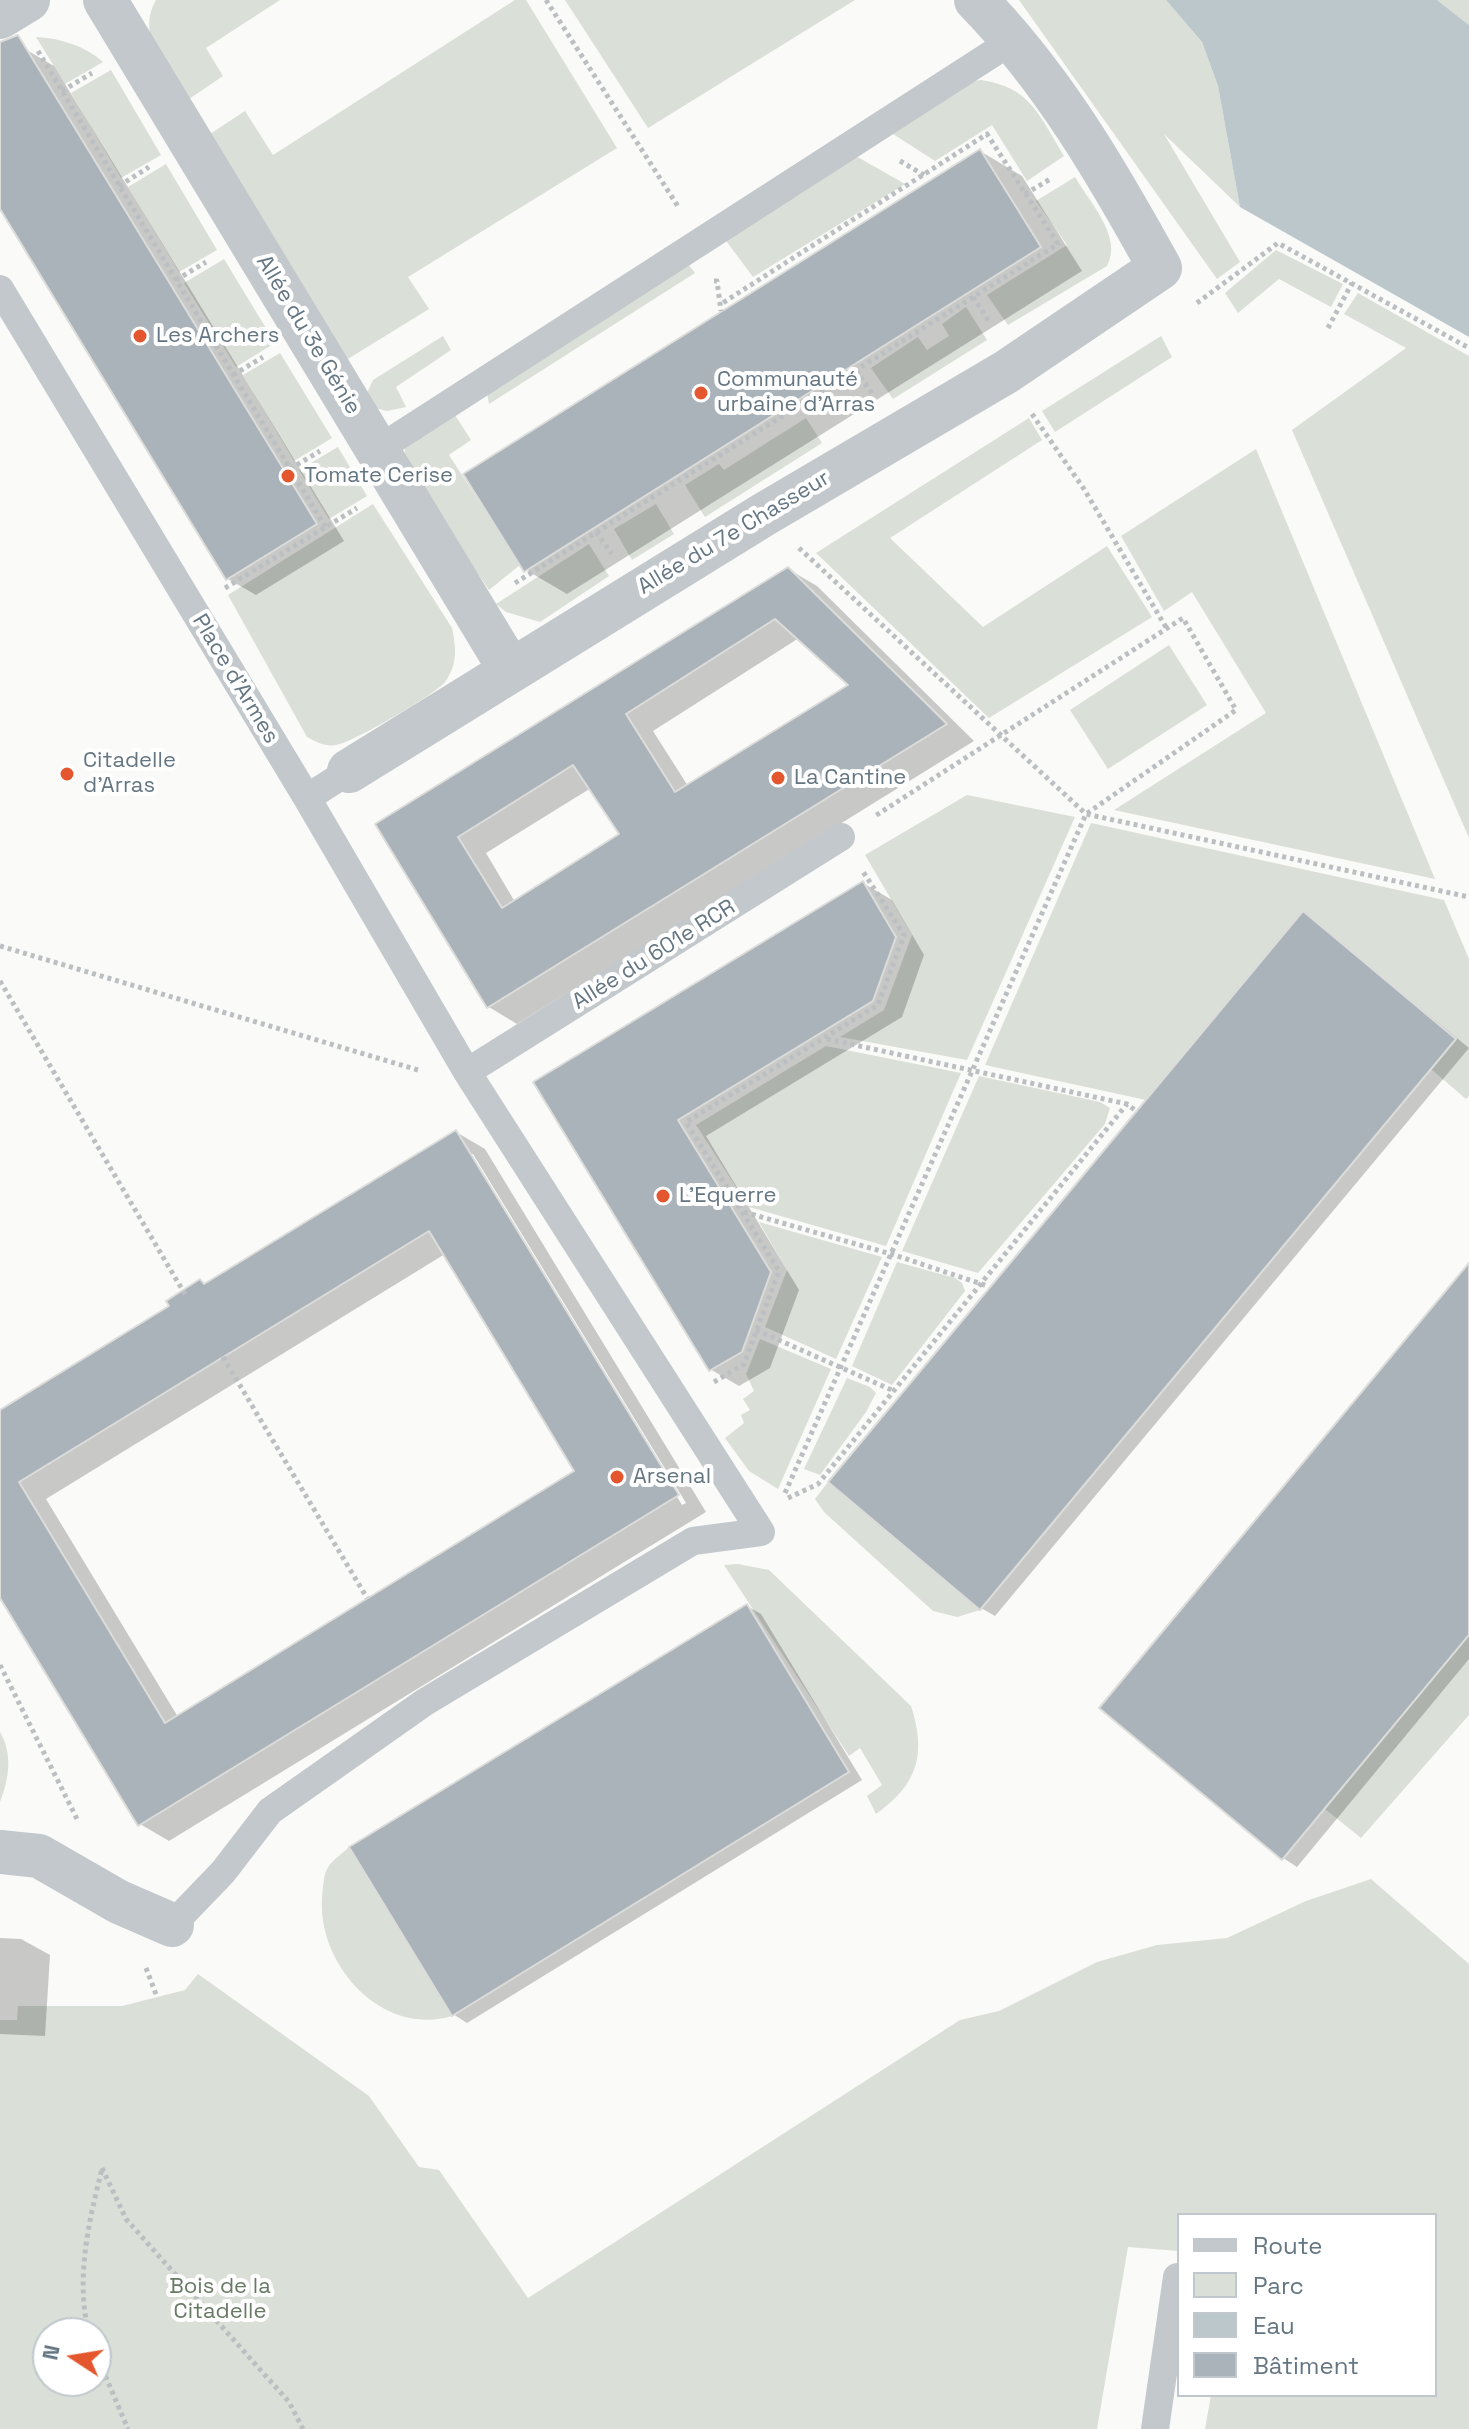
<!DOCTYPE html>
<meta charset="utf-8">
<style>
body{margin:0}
#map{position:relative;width:1469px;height:2429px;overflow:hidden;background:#fafaf8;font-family:"Space Grotesk",sans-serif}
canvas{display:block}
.legend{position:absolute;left:1177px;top:2213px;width:260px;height:184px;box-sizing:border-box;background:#fff;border:2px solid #c1c8cd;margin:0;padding:10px 14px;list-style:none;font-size:24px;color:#657683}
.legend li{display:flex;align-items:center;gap:16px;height:40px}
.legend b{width:40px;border:2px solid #c1c8cd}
.north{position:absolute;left:32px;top:2317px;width:80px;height:80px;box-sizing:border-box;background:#fff;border:2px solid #c1c8cd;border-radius:50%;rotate:282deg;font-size:22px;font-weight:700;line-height:32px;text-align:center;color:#657683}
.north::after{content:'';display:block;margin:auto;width:28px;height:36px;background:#e4572e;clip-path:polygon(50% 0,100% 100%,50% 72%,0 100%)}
</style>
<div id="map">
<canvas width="1469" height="2429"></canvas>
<ul class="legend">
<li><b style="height:10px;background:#c3c8cc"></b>Route</li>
<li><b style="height:22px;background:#dadfd7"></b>Parc</li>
<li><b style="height:22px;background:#bbc7cb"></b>Eau</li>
<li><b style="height:22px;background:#aab3b9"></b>Bâtiment</li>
</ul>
<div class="north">N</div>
</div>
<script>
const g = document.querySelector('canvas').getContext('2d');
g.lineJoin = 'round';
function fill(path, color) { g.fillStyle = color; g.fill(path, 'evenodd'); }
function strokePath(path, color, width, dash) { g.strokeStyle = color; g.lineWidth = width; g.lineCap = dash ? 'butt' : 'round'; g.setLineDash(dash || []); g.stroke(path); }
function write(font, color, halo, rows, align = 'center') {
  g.font = font + ' "Space Grotesk",sans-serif'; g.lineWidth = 8; g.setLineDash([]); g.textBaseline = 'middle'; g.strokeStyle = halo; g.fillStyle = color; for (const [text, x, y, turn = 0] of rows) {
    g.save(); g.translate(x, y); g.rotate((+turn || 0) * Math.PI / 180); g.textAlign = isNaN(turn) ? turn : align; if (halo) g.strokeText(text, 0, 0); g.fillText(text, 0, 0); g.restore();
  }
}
const green = new Path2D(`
 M 156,0 L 280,0 L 206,48 L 223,76 L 186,101 C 168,70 135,36 156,0 Z
 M 515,0 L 526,0 L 617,148 L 408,277 L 429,309 L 343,362 L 207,136 L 245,111 L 273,155 Z
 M 565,0 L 855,0 L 648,128 Z
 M 1019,0 L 1166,0 L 1202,42 L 1218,86 L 1240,207 L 1164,134 L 1240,262 L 1217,279 Z
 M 1437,0 L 1469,0 L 1469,25 Z
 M 36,37 C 60,38 85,46 103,62 L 65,84 Z
 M 111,70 L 161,155 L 121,178 L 71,93 Z
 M 981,80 C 1031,87 1040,117 1064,156 L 1027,181 L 992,125 L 935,161 L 890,132 L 967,82 Z
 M 854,155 L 905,184 L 753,277 L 721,234 Z
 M 166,164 L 217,250 L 179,272 L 128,187 Z
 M 1075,177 C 1090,203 1123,237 1107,266 L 1008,325 L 987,295 L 1067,245 L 1036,201 Z
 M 1276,250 L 1343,284 L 1331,307 L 1279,279 L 1238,313 L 1225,293 Z
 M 683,258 L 695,273 L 489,404 L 486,386 Z
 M 224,259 L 275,343 L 236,367 L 184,283 Z
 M 1358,293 L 1469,356 L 1469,838 L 1292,430 L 1406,348 L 1344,314 Z
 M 966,307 L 987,340 L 893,399 L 871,368 L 918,337 L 927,350 L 949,336 L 942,324 Z
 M 443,336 L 451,350 L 396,387 L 406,407 L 387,411 L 375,408 L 367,393 L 373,380 Z
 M 1161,336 L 1172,357 L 1055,432 L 1042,411 Z
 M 280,353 L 332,438 L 294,461 L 243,375 Z
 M 455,415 L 471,440 L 449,455 L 520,565 L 489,590 L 407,469 L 404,442 Z
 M 806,418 L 822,443 L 705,517 L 685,485 L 719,464 L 724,470 Z
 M 1029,418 L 1042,440 L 890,538 L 983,627 L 1107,546 L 1152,617 L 989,718 L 816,553 Z
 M 338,447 L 367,496 L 329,519 L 299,470 Z
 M 1256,449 L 1435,879 L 1114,810 L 1266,713 L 1192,592 L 1164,611 L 1121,536 Z
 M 373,504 L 452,628 C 456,648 458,664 445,682 C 436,694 352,743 336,745 C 326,747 316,742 307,737 L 228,595 Z
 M 656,504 L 674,534 L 632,560 L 614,529 Z
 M 589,544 L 609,576 L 540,622 L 506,612 L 496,604 Z
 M 1169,645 L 1207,705 L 1108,769 L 1070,710 Z
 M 967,795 L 1075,817 L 967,1060 L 840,1037 L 884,1010 L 912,935 L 865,855 Z
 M 1091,823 L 1444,900 L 1469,959 L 1469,1096 L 1466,1099 L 1431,1069 L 1456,1038 L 1303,911 L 1146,1100 L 985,1065 Z
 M 826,1046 L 961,1073 L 886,1246 L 749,1207 L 696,1125 Z
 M 979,1076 L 1100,1102 L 1110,1108 L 1105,1124 L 978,1273 L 902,1251 Z
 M 759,1222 L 882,1257 L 836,1359 L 765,1327 L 787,1270 Z
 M 897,1262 L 955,1278 L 962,1283 L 965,1291 L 892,1385 L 852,1366 Z
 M 760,1339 L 831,1369 L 778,1489 L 749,1471 L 725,1438 L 744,1423 L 741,1415 L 750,1410 L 743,1399 L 754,1391 L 746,1374 Z
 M 847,1378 L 870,1387 L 876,1393 L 866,1412 L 820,1475 L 804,1469 Z
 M 828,1482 L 980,1610 L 957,1617 L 933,1611 L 824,1512 L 815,1499 Z
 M 738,1564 L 769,1570 L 911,1706 C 927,1755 917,1785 876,1814 L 867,1796 L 882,1785 L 860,1748 L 849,1756 L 724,1565 Z
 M 1469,1635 L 1469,1715 L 1361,1838 L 1325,1809 Z
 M 0,1732 C 13,1754 9,1779 0,1802 Z
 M 349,1847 L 452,2016 C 383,2037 318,1966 322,1899 C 323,1890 323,1877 327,1869 C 331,1861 343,1853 349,1847 Z
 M 1371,1879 L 1469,1964 L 1469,2429 L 1205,2429 L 1211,2395 L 1435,2395 L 1435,2215 L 1179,2215 L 1179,2251 L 1128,2247 L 1097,2429 L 0,2429 L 0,2020 L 17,2020 L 18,2006 L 122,2006 L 185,1990 L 198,1974 L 369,2096 L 419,2167 L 439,2170 L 528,2298 L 960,2020 L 999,2011 L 1097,1962 L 1157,1945 L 1227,1938 L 1306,1901 ZM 48,2333 L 96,2333 L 96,2381 L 48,2381 Z`);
const water = new Path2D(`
 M 1166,0 L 1437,0 L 1469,25 L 1469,337 L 1240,207 L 1218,86 L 1202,42 Z`);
const shadow = new Path2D(`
 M 25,49 L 54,66 L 344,541 L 256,595 L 228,579 L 0,205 L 0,64 Z
 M 980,151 L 1022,176 L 1082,271 L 567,594 L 526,570 Z
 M 788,569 L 817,586 L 974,741 L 517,1024 L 489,1007 L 378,825 ZM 799,638 L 852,685 L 688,786 L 653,731 ZM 591,788 L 622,835 L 515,902 L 486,853 Z
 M 863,883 L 892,900 L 924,955 L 902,1017 L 706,1136 L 799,1290 L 770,1368 L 739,1386 L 710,1369 L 535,1083 Z
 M 1304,913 L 1469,1048 L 995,1616 L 981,1608 Z
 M 456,1132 L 485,1149 L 706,1512 L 169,1841 L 140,1824 L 0,1594 L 0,1412 L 172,1307 L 200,1281 L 207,1285 ZM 469,1154 L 473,1154 L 686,1503 L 682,1505 ZM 445,1254 L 577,1472 L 178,1717 L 46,1499 Z
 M 1469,1288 L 1469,1659 L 1297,1867 L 1283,1858 Z
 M 747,1606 L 761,1614 L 862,1780 L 467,2023 L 453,2014 Z
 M 0,1938 L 21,1939 L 50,1955 L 45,2036 L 0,2034 Z`);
const building = new Path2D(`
 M 18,35 L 317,524 L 226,580 L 0,209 L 0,42 Z
 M 980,149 L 1041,247 L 524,572 L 463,474 Z
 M 788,567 L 947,724 L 487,1008 L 375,824 ZM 775,619 L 848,685 L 675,792 L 626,714 ZM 573,765 L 619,834 L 502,908 L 458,837 Z
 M 863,881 L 896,937 L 873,1001 L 678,1120 L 771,1272 L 742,1352 L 709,1371 L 533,1082 Z
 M 1303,911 L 1456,1039 L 980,1610 L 828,1482 Z
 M 456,1130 L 679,1495 L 138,1826 L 0,1598 L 0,1410 L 169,1306 L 166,1301 L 200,1279 L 204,1284 ZM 429,1231 L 574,1471 L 165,1723 L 19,1482 Z
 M 1469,1263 L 1469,1635 L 1282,1860 L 1099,1708 Z
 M 747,1604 L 849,1772 L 452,2016 L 349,1847 Z`);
const path = new Path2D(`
 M 546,0 L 679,208
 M 38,51 L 326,528
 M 62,91 L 92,73
 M 900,161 L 924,175
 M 119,186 L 149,167
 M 1025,194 L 1052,178
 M 176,280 L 206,262
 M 714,281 L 717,281 L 721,311
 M 973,297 L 990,323
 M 1197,303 L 1278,243 L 1469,348
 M 1328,328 L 1352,283
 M 856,370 L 873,395
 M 233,375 L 263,357
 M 1032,414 L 1084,489 L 1167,629
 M 290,469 L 320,451
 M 596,532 L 612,554
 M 799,548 L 1086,814 L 1469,897
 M 515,583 L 1058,244 L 987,134 L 721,304
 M 225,588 L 357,508
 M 0,946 L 418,1070
 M 0,981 L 186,1296
 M 827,1039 L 1127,1104 L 1136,1111
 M 744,1212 L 891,1254 L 988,1286
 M 756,1330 L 894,1391
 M 223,1357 L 367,1598
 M 714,1382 L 744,1364 L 779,1271 L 686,1122 L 878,1005 L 904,935 L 862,870
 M 785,1493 L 1086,814 L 1236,710 L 1183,618 L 875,816
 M 788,1498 L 818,1484 L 1127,1104
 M 0,1665 L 78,1821
 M 146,1968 L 157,1997
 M 102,2168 L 126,2219 L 289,2402 L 303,2429
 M 89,2333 C 75,2280 89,2220 102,2169
 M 96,2354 L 128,2429`);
const lane = new Path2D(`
 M 0,289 L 307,798 L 467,1072 L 761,1532 L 693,1541 L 425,1702 L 270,1811 L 223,1872 L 172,1925
 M 377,450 L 1015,39
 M 307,798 L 349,771
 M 467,1072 L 841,837
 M 1155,2429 L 1177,2277`);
const street = new Path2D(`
 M 105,0 L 511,671
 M 0,17 L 28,0
 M 349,771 L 763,515 L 1006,372 L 1160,268 C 1107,172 1053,79 976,0
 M 0,1852 L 39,1856 L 119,1902 L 172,1925`);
const markers = [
 [140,336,8,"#e4572e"],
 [701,393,8,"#e4572e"],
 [288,476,8,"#e4572e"],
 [67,774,8,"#e4572e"],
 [778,778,8,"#e4572e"],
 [663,1196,8,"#e4572e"],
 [617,1477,8,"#e4572e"]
];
const streetNames = [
 ["Allée du 3e Génie",308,335,59],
 ["Allée du 7e Chasseur",734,533,-31],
 ["Place d'Armes",235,679,59],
 ["Allée du 601e RCR",654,955,-32]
];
const poiNames = [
 ["Les Archers",156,336],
 ["Communauté",717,380],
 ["urbaine d'Arras",717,405],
 ["Tomate Cerise",304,476],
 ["Citadelle",83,761],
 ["d'Arras",83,786],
 ["La Cantine",794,778],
 ["L'Equerre",679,1196],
 ["Arsenal",633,1477]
];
const parkNames = [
 ["Bois de la",220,2287],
 ["Citadelle",220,2312]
];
fill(green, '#dadfd7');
fill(water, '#bbc7cb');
fill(shadow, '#0003');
fill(building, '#aab3b9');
strokePath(building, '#dcdcda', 2);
strokePath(path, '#bbbfc2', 5, [4, 4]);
strokePath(lane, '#c3c8cc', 28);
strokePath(street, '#c3c8cc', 44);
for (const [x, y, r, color] of markers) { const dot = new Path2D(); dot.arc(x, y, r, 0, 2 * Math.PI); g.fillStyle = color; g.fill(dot); strokePath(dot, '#fff', 3); }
write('22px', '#657683', '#fff', streetNames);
write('22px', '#657683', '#fff', poiNames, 'left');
write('22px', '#687a64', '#fff', parkNames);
</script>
